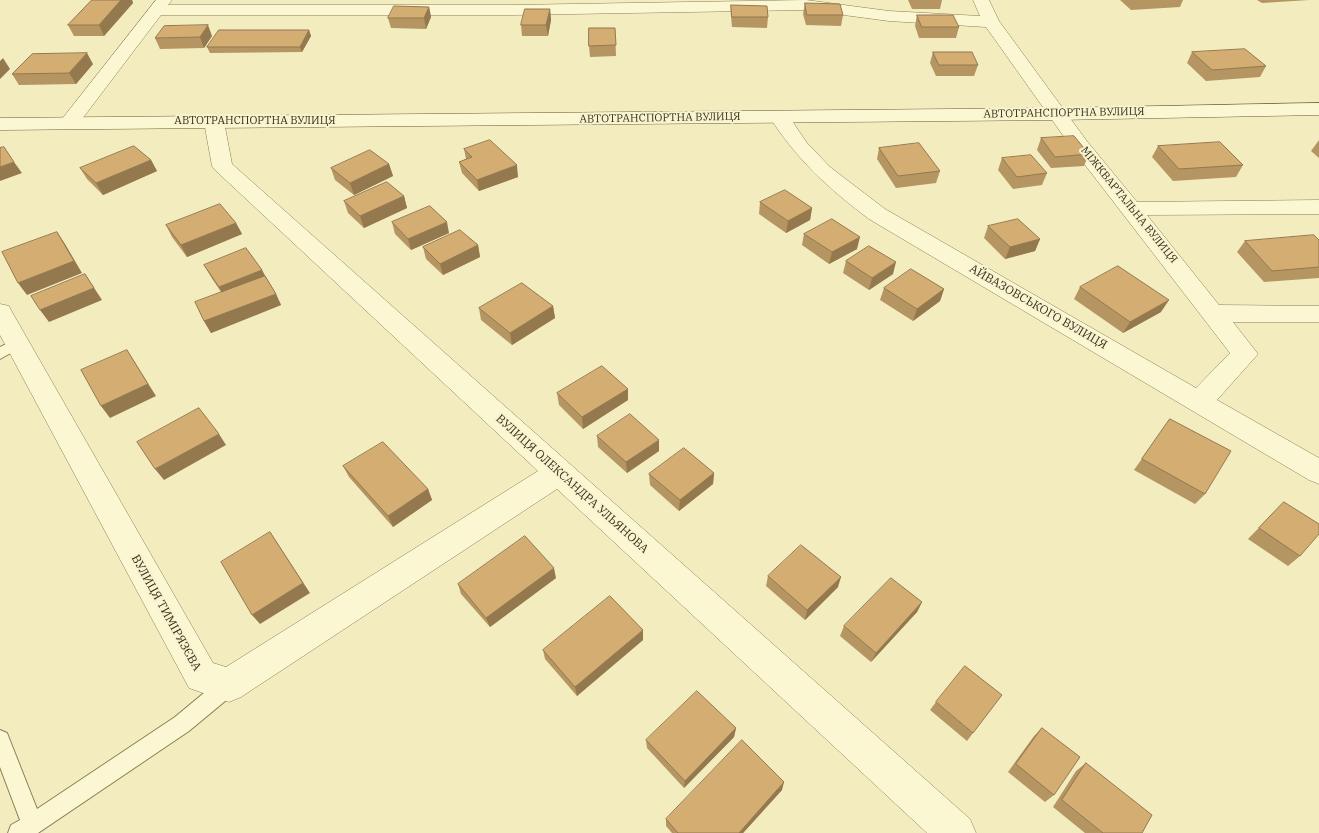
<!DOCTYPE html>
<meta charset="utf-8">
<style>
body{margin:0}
canvas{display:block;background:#f2ecbf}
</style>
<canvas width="1319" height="833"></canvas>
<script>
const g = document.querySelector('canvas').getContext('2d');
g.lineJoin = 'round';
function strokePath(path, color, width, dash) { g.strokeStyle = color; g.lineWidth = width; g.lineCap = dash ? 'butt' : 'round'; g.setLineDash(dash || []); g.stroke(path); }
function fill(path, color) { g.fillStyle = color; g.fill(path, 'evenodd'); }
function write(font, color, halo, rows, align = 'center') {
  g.font = font + ' "IBM Plex Serif",serif'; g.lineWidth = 4; g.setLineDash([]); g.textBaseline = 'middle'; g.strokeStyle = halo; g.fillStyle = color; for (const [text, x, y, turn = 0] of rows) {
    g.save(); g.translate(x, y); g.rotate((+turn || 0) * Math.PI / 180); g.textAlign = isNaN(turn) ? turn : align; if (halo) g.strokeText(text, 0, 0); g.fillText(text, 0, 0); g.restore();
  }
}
const lane = new Path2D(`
 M 18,338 L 25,343 L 23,346 L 0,359 L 0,347 Z
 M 229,676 L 236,678 L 239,685 L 236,692 L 189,731 L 38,833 L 8,833 L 11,825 L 20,820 L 0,767 L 0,730 L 7,733 L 37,809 L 175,717 L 222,678 Z`);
const street = new Path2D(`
 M 156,0 L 172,0 L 168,5 L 513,5 L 806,0 L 889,11 L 980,16 L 973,0 L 989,0 L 999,21 L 1086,140 L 1137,202 L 1319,200 L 1319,214 L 1147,215 L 1219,305 L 1319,306 L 1319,322 L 1233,322 L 1258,354 L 1217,400 L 1319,458 L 1319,484 L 1309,480 L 869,219 C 829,189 796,159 769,116 L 772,112 L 786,112 L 807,143 L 830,167 L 885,209 L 1196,388 L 1230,353 L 1072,148 L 986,27 L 889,21 L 806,10 L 513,15 L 161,15 L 76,127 L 62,127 L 59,123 L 62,119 Z
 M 214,116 L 221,118 L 224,122 L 232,164 L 970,819 L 976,833 L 927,833 L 557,489 L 241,697 L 229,702 L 189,688 L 0,335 L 0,304 L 9,306 L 12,312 L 213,663 L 226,667 L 538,471 L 215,170 L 212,166 L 204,122 L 207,118 Z`);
const secondary = new Path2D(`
 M 1319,103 L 1319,115 L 1057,120 L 0,130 L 0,118 L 1057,108 Z`);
const wall = new Path2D(`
 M 92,0 L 132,0 L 133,3 L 104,36 L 74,36 L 68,25 Z
 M 908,0 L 942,0 L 940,9 L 912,9 Z
 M 1120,0 L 1183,0 L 1180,7 L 1131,10 Z
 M 1257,0 L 1309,0 L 1262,3 Z
 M 805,3 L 843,15 L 841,26 L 806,25 L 803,14 Z
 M 731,5 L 768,17 L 767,28 L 732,27 L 731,16 Z
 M 429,7 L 431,17 L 426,29 L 391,28 L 388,18 Z
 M 550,9 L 551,20 L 548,36 L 522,36 L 521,25 Z
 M 917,15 L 959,27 L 956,38 L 919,38 L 915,26 Z
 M 615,28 L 616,56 L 590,57 L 589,46 Z
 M 309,30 L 311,36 L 302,52 L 210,53 L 207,47 Z
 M 212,36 L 204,48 L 160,49 L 155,38 Z
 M 933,52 L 978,65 L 974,76 L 936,76 L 930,63 Z
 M 1192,52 L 1266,66 L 1260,77 L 1206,81 L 1187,63 Z
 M 93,64 L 76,84 L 19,85 L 12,74 Z
 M 1041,138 L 1089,154 L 1084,166 L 1051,168 L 1037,150 Z
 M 1319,140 L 1319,158 L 1311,151 Z
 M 1158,146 L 1243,165 L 1236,177 L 1173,181 L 1152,157 Z
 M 879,148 L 940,171 L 936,183 L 896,188 L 877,159 Z
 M 464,149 L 518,177 L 479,191 L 462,173 L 459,162 L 466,159 Z
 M 1002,158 L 1047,173 L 1042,185 L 1013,189 L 998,170 Z
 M 151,160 L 157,171 L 103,195 L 87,179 L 80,168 Z
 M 389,164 L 393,176 L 354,195 L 335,180 L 331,168 Z
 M 404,196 L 407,208 L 364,228 L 348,213 L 344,201 Z
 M 760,202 L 812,208 L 810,220 L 786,233 L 759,214 Z
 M 392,222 L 449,233 L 411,250 L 395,234 Z
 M 236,223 L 242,234 L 187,257 L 172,237 L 166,225 Z
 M 988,226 L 1040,239 L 1035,251 L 1005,259 L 984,238 Z
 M 804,234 L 857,249 L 829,264 L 802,245 Z
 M 1319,240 L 1319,278 L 1264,282 L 1237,252 L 1245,241 Z
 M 478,245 L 480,257 L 443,275 L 426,259 L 423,247 Z
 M 846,261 L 893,274 L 869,290 L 843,273 Z
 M 204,265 L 262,270 L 276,294 L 281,305 L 211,333 L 204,321 L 221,292 L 211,277 Z
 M 1080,287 L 1161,312 L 1123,333 L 1074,299 Z
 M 884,288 L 944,289 L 940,301 L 913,321 L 880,300 Z
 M 553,306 L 555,318 L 512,345 L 481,320 L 479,308 Z
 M 628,389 L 628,400 L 583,429 L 559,405 L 557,393 Z
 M 1170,419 L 1205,494 L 1195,504 L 1134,470 Z
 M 597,436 L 659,451 L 627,473 L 598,447 Z
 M 343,466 L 428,489 L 432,500 L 393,527 L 349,477 Z
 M 714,473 L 713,484 L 679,511 L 650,485 L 649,474 Z
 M 1284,502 L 1300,556 L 1288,566 L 1248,539 Z
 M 768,576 L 838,587 L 805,620 L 766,586 Z
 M 556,578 L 490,627 L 461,594 L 458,584 Z
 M 922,602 L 917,612 L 871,662 L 840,636 L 844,626 Z
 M 643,640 L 577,696 L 545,659 L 543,650 Z
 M 936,702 L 973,733 L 967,741 L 930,710 Z
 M 736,728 L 734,737 L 684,788 L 647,748 L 646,740 Z
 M 1042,728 L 1054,795 L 1045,802 L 1008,772 L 1034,736 Z
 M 1086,763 L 1142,833 L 1085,833 L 1053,807 L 1076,771 Z
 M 782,790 L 743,833 L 672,833 L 666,826 L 666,819 Z`);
const shadedWall = new Path2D(`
 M 121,0 L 132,0 L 133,3 L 104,36 L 99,25 Z
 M 429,7 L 431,17 L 426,29 L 424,18 Z
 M 550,9 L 551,20 L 548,36 L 546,25 Z
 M 208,25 L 212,36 L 204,48 L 200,37 Z
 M 309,30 L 311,36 L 302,52 L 300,47 Z
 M 87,53 L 93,64 L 76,84 L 69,73 Z
 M 3,58 L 10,69 L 0,79 L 0,61 Z
 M 151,160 L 157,171 L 103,195 L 96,183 Z
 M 14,162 L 22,173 L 0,181 L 0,167 Z
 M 389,164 L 393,176 L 354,195 L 350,183 Z
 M 517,165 L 518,177 L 479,191 L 477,180 Z
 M 404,196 L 407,208 L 364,228 L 360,216 Z
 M 812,208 L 810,220 L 786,233 L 788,221 Z
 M 447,222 L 449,233 L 411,250 L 408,239 Z
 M 236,223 L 242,234 L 187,257 L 181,245 Z
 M 57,232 L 65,244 L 82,273 L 27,295 L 18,283 Z
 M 860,237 L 857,249 L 829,264 L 832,252 Z
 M 1040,239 L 1035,251 L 1005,259 L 1010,247 Z
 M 478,245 L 480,257 L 443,275 L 440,264 Z
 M 896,262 L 893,274 L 869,290 L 872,278 Z
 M 262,270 L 267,281 L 226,299 L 219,287 Z
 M 85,274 L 102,300 L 49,322 L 40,310 Z
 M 944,289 L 940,301 L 913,321 L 917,309 Z
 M 276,294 L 281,305 L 211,333 L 204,321 Z
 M 1169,300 L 1161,312 L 1123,333 L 1130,322 Z
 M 553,306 L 555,318 L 512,345 L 510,333 Z
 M 127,350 L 156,396 L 110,418 L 101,406 Z
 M 628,389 L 628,400 L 583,429 L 582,417 Z
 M 219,434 L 226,445 L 164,480 L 155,469 Z
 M 659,440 L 659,451 L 627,473 L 626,462 Z
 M 714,473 L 713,484 L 679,511 L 680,500 Z
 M 428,489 L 432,500 L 393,527 L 388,516 Z
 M 270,532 L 310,593 L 260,624 L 252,615 Z
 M 554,568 L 556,578 L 490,627 L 486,618 Z
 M 841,577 L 838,587 L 805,620 L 807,610 Z
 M 922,602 L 917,612 L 871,662 L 876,653 Z
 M 643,630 L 643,640 L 577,696 L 575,687 Z
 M 736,728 L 734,737 L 684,788 L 685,781 Z
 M 784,782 L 782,790 L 743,833 L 739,833 Z`);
const building = new Path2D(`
 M 92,0 L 121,0 L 99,25 L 68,25 Z
 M 805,3 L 840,4 L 843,15 L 807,15 Z
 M 731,5 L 767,6 L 768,17 L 732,17 Z
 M 394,6 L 429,7 L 424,18 L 388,18 Z
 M 525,9 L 550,9 L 546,25 L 521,25 Z
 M 917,15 L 953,15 L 959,27 L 922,27 Z
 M 208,25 L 200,37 L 155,38 L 164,26 Z
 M 589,28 L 615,28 L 616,45 L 589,46 Z
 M 219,30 L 309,30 L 300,47 L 207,47 Z
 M 1245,49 L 1266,66 L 1212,70 L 1192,52 Z
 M 933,52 L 972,52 L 978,65 L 939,65 Z
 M 87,53 L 69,73 L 12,74 L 32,54 Z
 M 1074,136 L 1089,154 L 1055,157 L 1041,138 Z
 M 490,140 L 517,165 L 477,180 L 459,162 L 472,157 L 464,149 Z
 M 1220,142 L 1243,165 L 1179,169 L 1158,146 Z
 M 919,143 L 940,171 L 898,176 L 879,148 Z
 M 134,146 L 151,160 L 96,183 L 80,168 Z
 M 4,147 L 14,162 L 0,167 L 0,148 Z
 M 370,150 L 389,164 L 350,183 L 331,168 Z
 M 1031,155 L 1047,173 L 1017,177 L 1002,158 Z
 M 387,182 L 404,196 L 360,216 L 344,201 Z
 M 785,190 L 812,208 L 788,221 L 760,202 Z
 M 220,204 L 236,223 L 181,245 L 166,225 Z
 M 430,206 L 447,222 L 408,239 L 392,222 Z
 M 832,219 L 860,237 L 832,252 L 804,234 Z
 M 1018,219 L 1040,239 L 1010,247 L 988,226 Z
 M 460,230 L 478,245 L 440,264 L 423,247 Z
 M 57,232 L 74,261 L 18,283 L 2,252 Z
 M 1314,235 L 1319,240 L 1319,267 L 1272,271 L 1245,241 Z
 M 869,246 L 896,262 L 872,278 L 846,261 Z
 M 246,248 L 262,270 L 219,287 L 204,265 Z
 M 1118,266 L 1169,300 L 1130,322 L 1080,287 Z
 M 911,269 L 944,289 L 917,309 L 884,288 Z
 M 85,274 L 94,288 L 40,310 L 31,296 Z
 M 265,276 L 276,294 L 204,321 L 195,302 Z
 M 522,283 L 553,306 L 510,333 L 479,308 Z
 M 127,350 L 148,384 L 101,406 L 81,370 Z
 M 602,366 L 628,389 L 582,417 L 557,393 Z
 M 199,408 L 219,434 L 155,469 L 137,442 Z
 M 630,414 L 659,440 L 626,462 L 597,436 Z
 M 1170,419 L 1231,451 L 1205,494 L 1142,459 Z
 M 383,442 L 428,489 L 388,516 L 343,466 Z
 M 684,448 L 714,473 L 680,500 L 649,474 Z
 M 1284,502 L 1319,524 L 1319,534 L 1300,556 L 1259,528 Z
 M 270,532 L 303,583 L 252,615 L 221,562 Z
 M 525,536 L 554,568 L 486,618 L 458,584 Z
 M 801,545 L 841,577 L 807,610 L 768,576 Z
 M 891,578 L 922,602 L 876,653 L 844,626 Z
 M 610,596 L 643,630 L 575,687 L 543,650 Z
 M 965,666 L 1002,695 L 973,733 L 936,702 Z
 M 697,691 L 736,728 L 685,781 L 646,740 Z
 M 1042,728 L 1080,757 L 1054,795 L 1016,764 Z
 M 742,740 L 784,782 L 739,833 L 678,833 L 666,819 Z
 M 1086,763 L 1152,815 L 1142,833 L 1103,833 L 1062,800 Z`);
const farStreetnames = [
 ["АВТОТРАНСПОРТНА ВУЛИЦЯ",1064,113,-1],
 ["АВТОТРАНСПОРТНА ВУЛИЦЯ",660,118,-1],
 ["АВТОТРАНСПОРТНА ВУЛИЦЯ",255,121],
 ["МІЖКВАРТАЛЬНА ВУЛИЦЯ",1129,205,51]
];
const streetNames = [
 ["АЙВАЗОВСЬКОГО ВУЛИЦЯ",1038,307,30],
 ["ВУЛИЦЯ ОЛЕКСАНДРА УЛЬЯНОВА",572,484,42],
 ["ВУЛИЦЯ ТИМІРЯЗЄВА",166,613,61]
];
strokePath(lane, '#8c7d55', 2);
strokePath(street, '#8c7d55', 1);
strokePath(secondary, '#6d5d39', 1);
fill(lane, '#fcf7d3');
fill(street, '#fcf7d3');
fill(secondary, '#fcf7d3');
fill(wall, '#b59561');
fill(shadedWall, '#94794f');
fill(building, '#d3ad71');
strokePath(building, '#94794f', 1);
write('11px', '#3a301b', '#f8f4cf', farStreetnames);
write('12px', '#3a301b', '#f8f4cf', streetNames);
</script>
